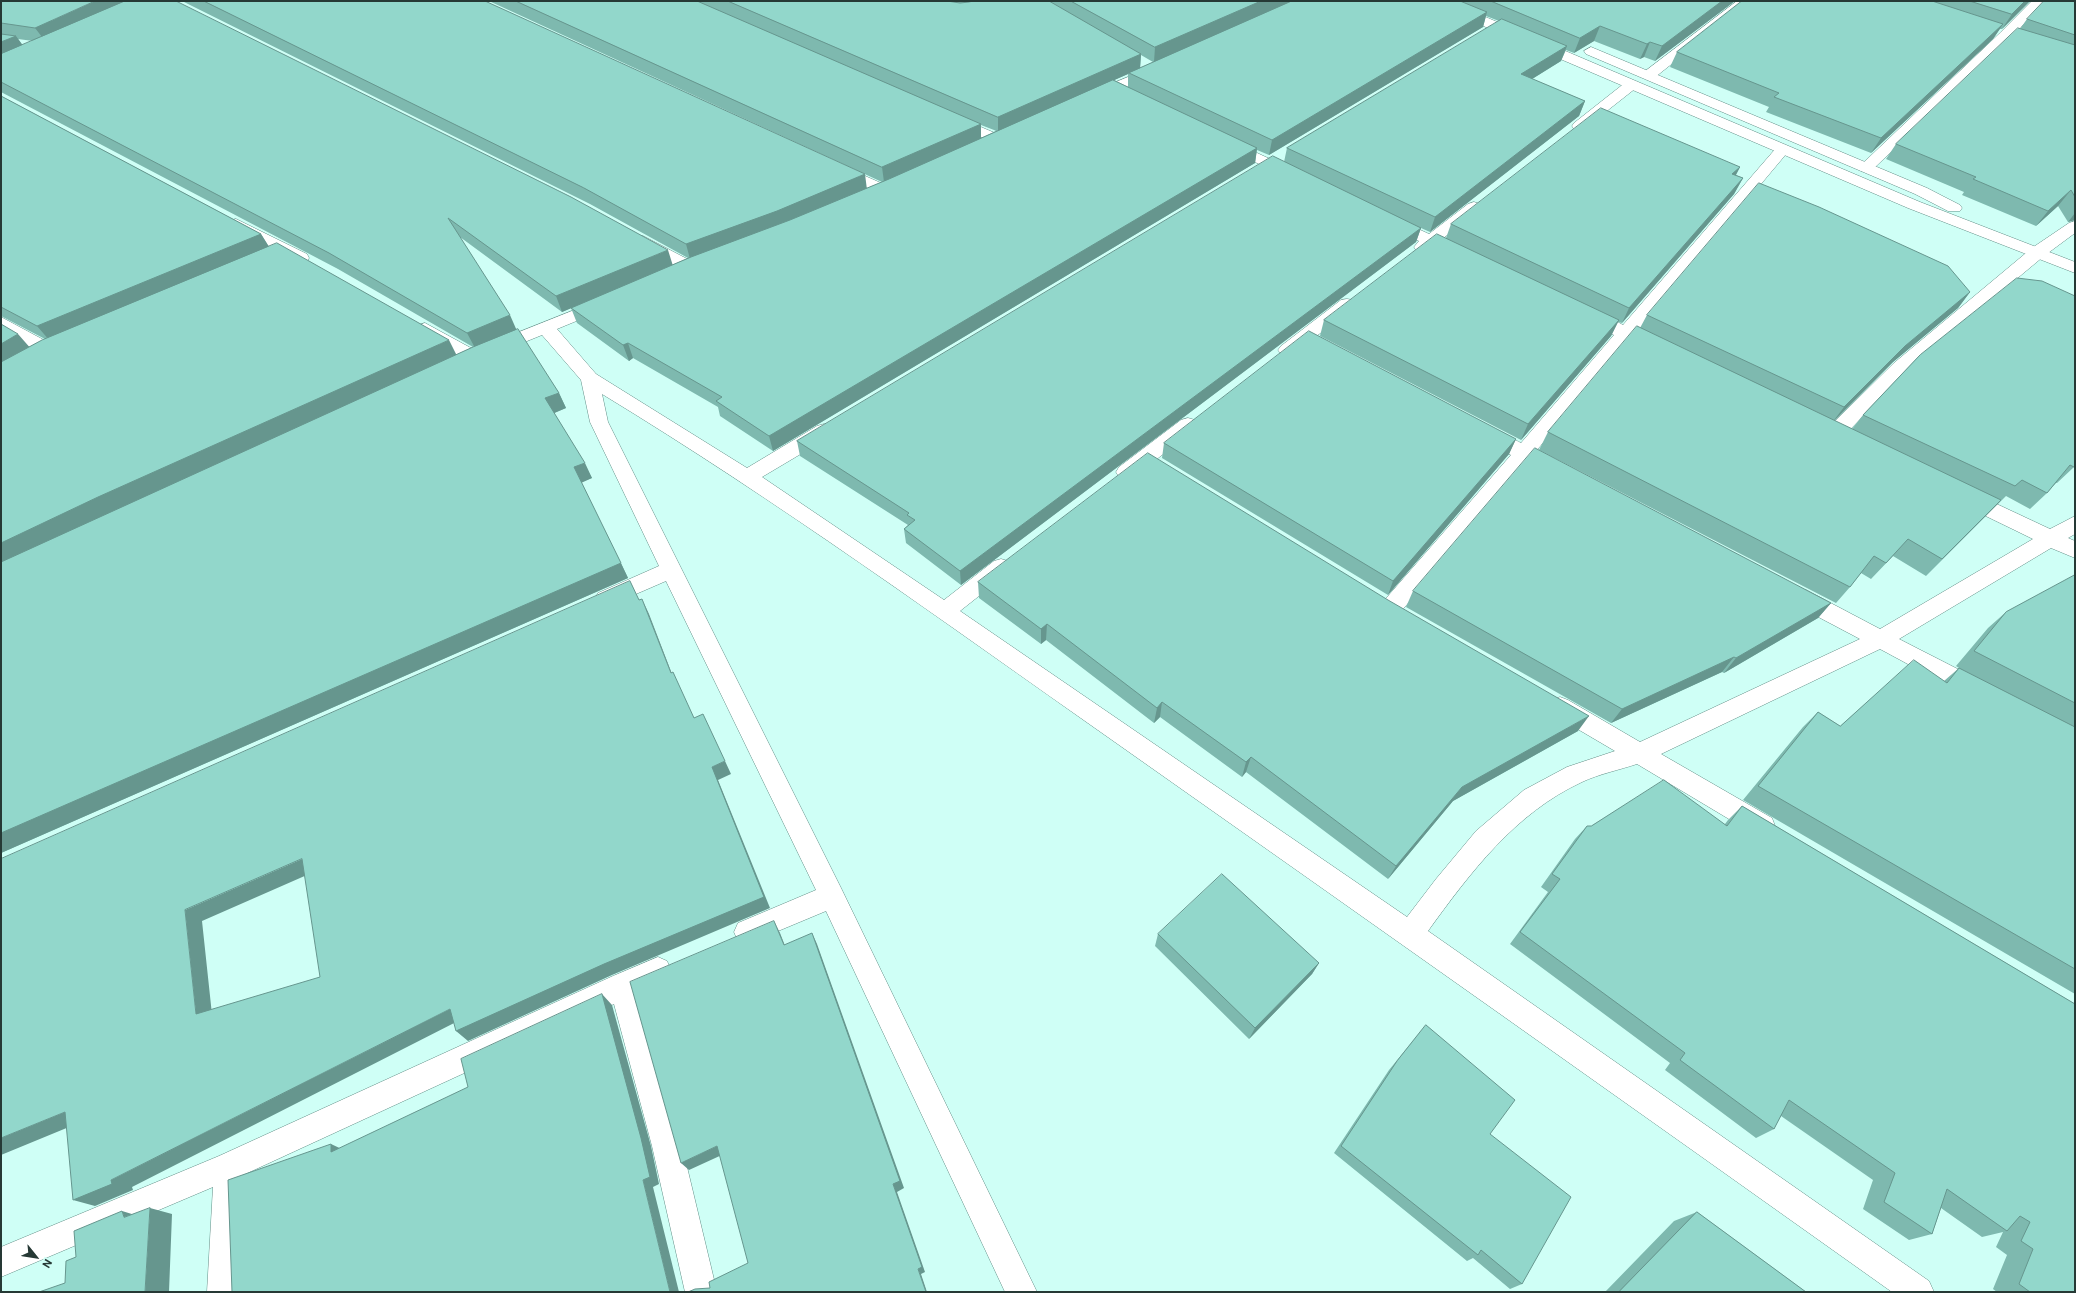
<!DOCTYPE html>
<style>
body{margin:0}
#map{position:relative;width:2076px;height:1293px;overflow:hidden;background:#cffff6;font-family:Roboto,sans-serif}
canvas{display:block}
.frame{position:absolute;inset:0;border:2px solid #263935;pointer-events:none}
.north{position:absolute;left:16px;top:1237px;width:40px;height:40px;-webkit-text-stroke:3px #cffff6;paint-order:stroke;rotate:120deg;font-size:11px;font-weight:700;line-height:16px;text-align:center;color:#263935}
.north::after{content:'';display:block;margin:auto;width:14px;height:18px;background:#263935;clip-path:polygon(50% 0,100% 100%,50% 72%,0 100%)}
</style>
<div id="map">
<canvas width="2076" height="1293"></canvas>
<div class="frame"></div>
<div class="north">N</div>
</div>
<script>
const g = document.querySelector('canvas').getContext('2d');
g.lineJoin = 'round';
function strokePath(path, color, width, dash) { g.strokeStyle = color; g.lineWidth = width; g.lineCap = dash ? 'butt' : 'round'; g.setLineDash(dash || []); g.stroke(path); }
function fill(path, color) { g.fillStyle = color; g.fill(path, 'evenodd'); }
const street = new Path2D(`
 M 1737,1 L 1751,1 L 1654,78 L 1644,78 L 1642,75 L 1644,72 Z
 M 2032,1 L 2045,1 L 2010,39 L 1871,171 L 1861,171 L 1858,168 L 1861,165 L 2000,33 Z
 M 1155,66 L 1160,67 L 1162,70 L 1160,73 L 1099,99 L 1089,99 L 1087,96 L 1089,93 Z
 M 1631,81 L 1636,82 L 1638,85 L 1636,88 L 1584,129 L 1574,129 L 1572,126 L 1574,123 L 1626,82 Z
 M 955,116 L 1002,136 L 1004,139 L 1002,142 L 992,142 L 950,123 L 948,120 L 950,117 Z
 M 1229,140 L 1296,171 L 1299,174 L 1296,177 L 1286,177 L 1224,147 L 1222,144 L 1224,141 Z
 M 1782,145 L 1787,147 L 1790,150 L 1787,153 L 1637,332 L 1662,344 L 1665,348 L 1662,352 C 1650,355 1639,347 1628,342 L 1536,451 L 1562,465 L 1565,470 L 1562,475 C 1549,479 1537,469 1526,463 L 1398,615 L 1390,617 L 1382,615 L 1379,609 L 1382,603 L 1511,455 L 1479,438 L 1476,433 L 1479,428 C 1493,424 1508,437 1521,443 L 1614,335 L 1582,319 L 1579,315 L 1582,311 C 1595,308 1611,319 1623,325 L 1777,147 Z
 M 838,164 L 890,187 L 892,190 L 890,193 L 878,193 L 833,172 L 830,169 L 833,166 Z
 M 1474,202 L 1480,204 L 1482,207 L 1480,210 L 1442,239 L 1462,248 L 1464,252 L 1462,256 L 1456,257 L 1450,256 L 1432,247 L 1422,252 L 1416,250 L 1414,247 L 1419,241 L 1385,225 L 1383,222 L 1385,219 L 1397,219 L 1429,234 L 1468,204 Z
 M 236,219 L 307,254 L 309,258 L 307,262 L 301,263 L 295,262 L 230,227 L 228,224 L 230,221 Z
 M 2075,221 L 2075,233 L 2044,256 L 1906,371 L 1841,439 L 1834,441 L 1827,439 L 1824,434 L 1827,429 L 1894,363 L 2032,248 L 2069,223 Z
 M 643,236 L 695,263 L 697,267 L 695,271 L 689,272 L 683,271 L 637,244 L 635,241 L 637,238 Z
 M 602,299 L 608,300 L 611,304 L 608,308 L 557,329 L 596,374 L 747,468 L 817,426 L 824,424 L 831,426 L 833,431 L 831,436 L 762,477 L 944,600 L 994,561 L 1001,559 L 1008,561 L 1011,567 L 1008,573 L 960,611 L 1407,917 L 1436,879 L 1476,831 L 1524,790 L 1567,767 L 1615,751 L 1552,714 L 1549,707 L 1552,700 L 1560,697 L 1568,700 L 1640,742 L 1860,639 L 1790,602 L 1787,596 L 1790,590 L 1798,588 L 1806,590 L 1880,629 L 2033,539 L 1957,502 L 1954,497 L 1957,492 L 1964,490 L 1971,492 L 2050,529 L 2075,516 L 2075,534 L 2068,538 L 2075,541 L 2075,558 L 2051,548 L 1899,639 L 1985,683 L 1988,690 L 1985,697 L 1977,699 L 1969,697 L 1880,649 L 1661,754 L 1772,818 L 1775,826 L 1772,834 L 1763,837 L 1754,834 L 1637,764 C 1619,770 1599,774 1582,782 C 1515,813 1470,873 1428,931 L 1929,1281 L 1934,1292 L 1892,1292 C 1632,1107 1372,923 1112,740 C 944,622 778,501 602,394 L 608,422 L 841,888 L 1037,1292 L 1005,1292 L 826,911 L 747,944 L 738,941 L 734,932 L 738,923 L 816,890 L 666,581 L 606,607 L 598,605 L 595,599 L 598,593 L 659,566 L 590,422 L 581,380 L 542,335 L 495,354 L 489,352 L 486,348 L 489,344 Z
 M 1347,299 L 1353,300 L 1356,304 L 1353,308 L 1293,354 L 1287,356 L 1281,354 L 1278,350 L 1281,346 L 1341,300 Z
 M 1,317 L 55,346 L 58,350 L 55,354 L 7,381 L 1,383 L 1,369 L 35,350 L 1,330 Z
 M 425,323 L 480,353 L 483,357 L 480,361 L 474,363 L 468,361 L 419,333 L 416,329 L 419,325 Z
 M 1188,418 L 1195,420 L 1197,425 L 1195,430 L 1133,477 L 1126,479 L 1119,477 L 1116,472 L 1119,467 L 1181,420 Z
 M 658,957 L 667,961 L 671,970 L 667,979 L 638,993 L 682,1146 L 717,1292 L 685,1292 L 652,1146 L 614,1004 L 243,1175 L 239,1292 L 207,1292 L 213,1187 L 1,1277 L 1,1247 L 219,1156 L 613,976 Z`);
const secondary = new Path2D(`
 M 1431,1 L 1448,1 L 1920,202 L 2075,262 L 2075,273 L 1908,208 L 1432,4 Z
 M 1591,47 L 1927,188 L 1960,205 L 1962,208 L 1960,211 L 1948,211 L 1915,194 L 1586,54 L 1584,51 Z`);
const wall = new Path2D(`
 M 1,1 L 672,265 L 688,258 L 590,204 L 182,1 L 485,1 L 867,188 L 882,182 L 489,1 L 1735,1 L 1655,61 L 1644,57 L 1640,59 L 1594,41 L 1574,53 L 1566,50 L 1561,61 L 1532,79 L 1585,101 L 1579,116 L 1430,232 L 1421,228 L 1416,242 L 961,585 L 906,543 L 904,529 L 908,525 L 800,456 L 797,441 L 1284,162 L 1287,148 L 1499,21 L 1486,16 L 1483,27 L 1269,155 L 1257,150 L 1255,163 L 773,451 L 720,416 L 718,407 L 633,358 L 629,361 L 577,323 L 571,308 L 562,312 L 460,237 L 516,330 L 559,393 L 566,408 L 554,413 L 592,478 L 581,482 L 628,578 L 1,853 L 1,324 L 29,347 L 45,339 L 1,316 L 1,96 L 261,234 L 269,247 L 456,355 L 473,347 L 338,269 L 1,92 ZM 18,39 L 33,41 L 22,45 ZM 1141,55 L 1153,62 L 1140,68 ZM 1128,74 L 1128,87 L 1114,80 ZM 981,125 L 994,130 L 996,131 L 981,138 Z
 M 1742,1 L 2030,1 L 2002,29 L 2000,29 L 1993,39 L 1871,153 L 1766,112 L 1769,107 L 1670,67 L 1677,52 Z
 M 2075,1 L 2075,220 L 2068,222 L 2058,206 L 2036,226 L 1962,195 L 1964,192 L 1886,159 L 1896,144 L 2020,29 L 2027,19 Z
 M 1740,167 L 1736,175 L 1743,178 L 1734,194 L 1622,323 L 1618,322 L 1611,336 L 1521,440 L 1320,336 L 1324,320 L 1446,238 L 1451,224 Z
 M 1970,292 L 1958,308 L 1893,362 L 1834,421 L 1852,429 L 1863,415 L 1920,355 L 2074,467 L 2057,483 L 2056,483 L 2047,493 L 2030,509 L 2006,496 L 1926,576 L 1893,556 L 1871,579 L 1861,573 L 1850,587 L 1836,603 L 1539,450 L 1548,432 L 1640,328 L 1647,315 Z
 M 1516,439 L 1509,454 L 1388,595 L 1162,458 L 1164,443 Z
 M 2075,575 L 2075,994 L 1743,800 L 1803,727 L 1818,712 L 1840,726 L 1944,681 L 1959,668 L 1956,666 L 1988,628 L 2006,612 Z
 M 978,582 L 1578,731 L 1453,801 L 1388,879 L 1246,772 L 1242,777 L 1160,717 L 1154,723 L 1046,640 L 1041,644 L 979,598 Z
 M 1413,591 L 1831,603 L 1818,618 L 1724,673 L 1722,672 L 1611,723 L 1406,607 Z
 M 1742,806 L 2075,1004 L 2075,1292 L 1997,1292 L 1993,1289 L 2007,1255 L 1996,1247 L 2003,1232 L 1982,1237 L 1941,1208 L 1932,1234 L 1909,1240 L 1863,1209 L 1873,1180 L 1781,1116 L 1774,1129 L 1756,1138 L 1665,1070 L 1670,1063 L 1510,944 L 1548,892 L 1541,887 L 1575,839 L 1587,826 L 1725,824 L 1728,820 Z
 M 1158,934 L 1319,963 L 1312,974 L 1249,1039 L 1155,946 Z
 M 1426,1025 L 1490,1134 L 1522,1284 L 1510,1289 L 1473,1258 L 1467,1261 L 1334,1153 L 1389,1070 Z
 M 1697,1212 L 1806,1292 L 1605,1292 L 1674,1221 Z`);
const shadedWall = new Path2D(`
 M 95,1 L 137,1 L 46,42 L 35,28 Z
 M 1261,1 L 1292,1 L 1154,62 L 1155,47 Z
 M 1722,1 L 1735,1 L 1655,61 L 1662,46 Z
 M 2025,1 L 2030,1 L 2002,29 L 2012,14 Z
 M 1487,12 L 1483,27 L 1269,155 L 1272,140 Z
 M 2003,24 L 1993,39 L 1871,153 L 1881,138 Z
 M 1600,26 L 1594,41 L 1574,53 L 1580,38 Z
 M 16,36 L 27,51 L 1,62 L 1,42 Z
 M 1650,42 L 1644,57 L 1640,59 L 1647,44 Z
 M 1567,46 L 1561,61 L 1516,89 L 1521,74 Z
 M 1141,54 L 1140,69 L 1129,73 L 1128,74 L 998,132 L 998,117 Z
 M 1585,101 L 1579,116 L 1430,232 L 1435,217 Z
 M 981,124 L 981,139 L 884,182 L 882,167 Z
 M 1257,148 L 1255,163 L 773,451 L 769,436 Z
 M 1740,167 L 1732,182 L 1732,174 Z
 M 865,174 L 867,190 L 690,259 L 686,244 Z
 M 1743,178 L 1734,194 L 1622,323 L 1629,308 Z
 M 2071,190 L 2058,206 L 2036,226 L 2048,211 Z
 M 2075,213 L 2075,220 L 2068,222 Z
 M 1421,228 L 1416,242 L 961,585 L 960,571 Z
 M 261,234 L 271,250 L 50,341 L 37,326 Z
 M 668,250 L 673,266 L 562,312 L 556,296 Z
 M 1970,292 L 1958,308 L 1893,362 L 1832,423 L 1844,407 L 1905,346 Z
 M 510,315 L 517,331 L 475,348 L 467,333 Z
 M 1619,320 L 1611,336 L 1521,440 L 1528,424 Z
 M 18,334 L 32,350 L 1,367 L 1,344 Z
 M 449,340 L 457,356 L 1,565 L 1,543 L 98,497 Z
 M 628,343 L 633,358 L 629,361 L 623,345 Z
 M 559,393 L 566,408 L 552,414 L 545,398 Z
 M 1516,439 L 1509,454 L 1388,595 L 1393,581 Z
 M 585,463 L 592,478 L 581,483 L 574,467 Z
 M 621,563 L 628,578 L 1,853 L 1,833 Z
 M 642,599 L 649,614 L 677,687 L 671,673 Z
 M 1831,603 L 1818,618 L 1724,673 L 1736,658 Z
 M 1047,624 L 1046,640 L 1041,644 L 1041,629 Z
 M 1734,657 L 1722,672 L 1611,723 L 1622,709 Z
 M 1162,702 L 1160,717 L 1154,723 L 1157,708 Z
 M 1589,716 L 1578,731 L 1453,801 L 1388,879 L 1396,866 L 1462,787 Z
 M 1251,757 L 1246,772 L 1242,777 L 1246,762 Z
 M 725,761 L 731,774 L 718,780 L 770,908 L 612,975 L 468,1041 L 456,1031 L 712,767 Z
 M 302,859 L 316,871 L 202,921 L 213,1024 L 196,1014 L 185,910 Z
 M 774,921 L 780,933 L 789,956 L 784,945 Z
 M 812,933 L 817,944 L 904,1188 L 897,1192 L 925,1272 L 921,1274 L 927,1292 L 926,1292 L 918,1269 L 893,1184 Z
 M 1319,963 L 1312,974 L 1249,1039 L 1255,1028 Z
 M 602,994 L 612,1005 L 651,1146 L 659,1184 L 653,1187 L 679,1292 L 670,1292 L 643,1180 Z
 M 450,1009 L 462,1019 L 132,1187 L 133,1190 L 95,1206 L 73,1200 L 111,1180 Z
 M 65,1112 L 86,1120 L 1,1155 L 1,1138 Z
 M 331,1144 L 348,1152 L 331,1152 Z
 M 717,1146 L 724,1154 L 689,1170 L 681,1163 Z
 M 150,1208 L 172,1214 L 169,1292 L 145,1292 Z
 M 122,1211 L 145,1218 L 124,1217 Z`);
const building = new Path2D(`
 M 1,1 L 95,1 L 35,28 L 1,23 Z
 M 125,1 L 176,1 L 571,197 L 668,250 L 556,296 L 448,218 L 510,315 L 467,333 L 329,253 L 1,82 L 1,54 Z
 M 204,1 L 485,1 L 865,174 L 777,211 L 686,244 L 584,188 Z
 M 516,1 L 697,1 L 981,124 L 882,167 Z
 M 728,1 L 947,1 L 960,3 L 969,2 L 973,1 L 1049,1 L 1141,54 L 998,117 Z
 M 1071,1 L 1261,1 L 1155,47 Z
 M 1292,1 L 1460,1 L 1487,12 L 1272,140 L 1129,73 Z
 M 1491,1 L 1722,1 L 1662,46 L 1650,42 L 1647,44 L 1600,26 L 1580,38 Z
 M 1742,1 L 1932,1 L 2003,24 L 1881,138 L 1774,97 L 1779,93 L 1677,52 Z
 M 1970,1 L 2025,1 L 2012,14 Z
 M 2044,1 L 2075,1 L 2075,35 L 2027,19 Z
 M 1502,19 L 1567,46 L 1521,74 L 1585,101 L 1435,217 L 1287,148 Z
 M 2018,28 L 2075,45 L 2075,197 L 2071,190 L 2048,211 L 1973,179 L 1976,177 L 1896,144 Z
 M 1,34 L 16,36 L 1,42 Z
 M 1113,80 L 1257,148 L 769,436 L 716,401 L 722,397 L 628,343 L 623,345 L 571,308 L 691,257 L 790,220 L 889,179 Z
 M 1,96 L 261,234 L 37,326 L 1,307 Z
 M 1601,108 L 1740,167 L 1732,174 L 1743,178 L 1629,308 L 1451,224 Z
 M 1273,156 L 1421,228 L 960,571 L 904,529 L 915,520 L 907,515 L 909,513 L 797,441 Z
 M 1759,183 L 1819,207 L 1948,266 L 1970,292 L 1905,346 L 1844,407 L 1647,315 Z
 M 1437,234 L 1619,320 L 1528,424 L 1324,320 Z
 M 277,243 L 449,340 L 98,497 L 1,543 L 1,362 L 42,340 Z
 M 2017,278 L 2042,281 L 2075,296 L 2075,466 L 2074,467 L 2070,465 L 2047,493 L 2022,480 L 2015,486 L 1863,415 L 1920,355 Z
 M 1,324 L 18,334 L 1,344 Z
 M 1637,326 L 2001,500 L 1942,559 L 1908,539 L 1886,563 L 1874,556 L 1850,587 L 1548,432 Z
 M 518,329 L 559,393 L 545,398 L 585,463 L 574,467 L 621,563 L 1,833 L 1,562 L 473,347 Z
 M 1309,331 L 1516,439 L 1393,581 L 1164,443 Z
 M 1535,448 L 1831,603 L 1736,658 L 1734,657 L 1622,709 L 1413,591 Z
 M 1148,453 L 1388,600 L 1589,716 L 1462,787 L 1396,866 L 1251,757 L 1246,762 L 1162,702 L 1157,708 L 1047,624 L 1041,629 L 978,582 Z
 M 2075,575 L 2075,703 L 1974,651 L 2006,612 Z
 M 630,581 L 639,600 L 642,599 L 671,673 L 673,672 L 694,718 L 703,714 L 725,761 L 712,767 L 764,897 L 604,964 L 456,1031 L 450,1009 L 111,1180 L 112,1184 L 73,1200 L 65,1112 L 1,1138 L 1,859 ZM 302,859 L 320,977 L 196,1014 L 185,910 Z
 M 1914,660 L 1947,683 L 1959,668 L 2075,727 L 2075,969 L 1758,786 L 1818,712 L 1840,726 Z
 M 1664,780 L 1727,826 L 1742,806 L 2075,1004 L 2075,1292 L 2030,1292 L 2019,1284 L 2033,1249 L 2021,1241 L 2030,1222 L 2020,1216 L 2007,1231 L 1947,1189 L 1932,1234 L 1884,1202 L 1895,1173 L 1789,1100 L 1774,1129 L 1680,1060 L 1685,1053 L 1520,932 L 1560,879 L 1552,874 L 1587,826 L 1591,826 Z
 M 1222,874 L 1319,963 L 1255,1028 L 1158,934 Z
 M 774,921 L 784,945 L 812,933 L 900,1181 L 893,1184 L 922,1267 L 918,1269 L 926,1292 L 688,1292 L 695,1289 L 710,1288 L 709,1282 L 748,1263 L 717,1146 L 681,1163 L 630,982 Z
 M 602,994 L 641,1138 L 650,1177 L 643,1180 L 670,1292 L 232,1292 L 228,1180 L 331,1144 L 331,1152 L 468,1087 L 461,1059 Z
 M 1426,1025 L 1515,1100 L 1490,1134 L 1571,1197 L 1522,1284 L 1481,1250 L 1478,1255 L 1341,1146 L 1397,1061 Z
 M 150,1208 L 145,1292 L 39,1292 L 65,1283 L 66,1261 L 76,1257 L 74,1231 L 122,1211 L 124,1217 Z
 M 1697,1212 L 1806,1292 L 1619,1292 Z`);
strokePath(street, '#638f87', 1);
strokePath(secondary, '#638f87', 1);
fill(street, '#fff');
fill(secondary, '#fff');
fill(wall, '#7eb9af');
fill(shadedWall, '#66968e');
fill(building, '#92d7cb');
strokePath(building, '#66968e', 1);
</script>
